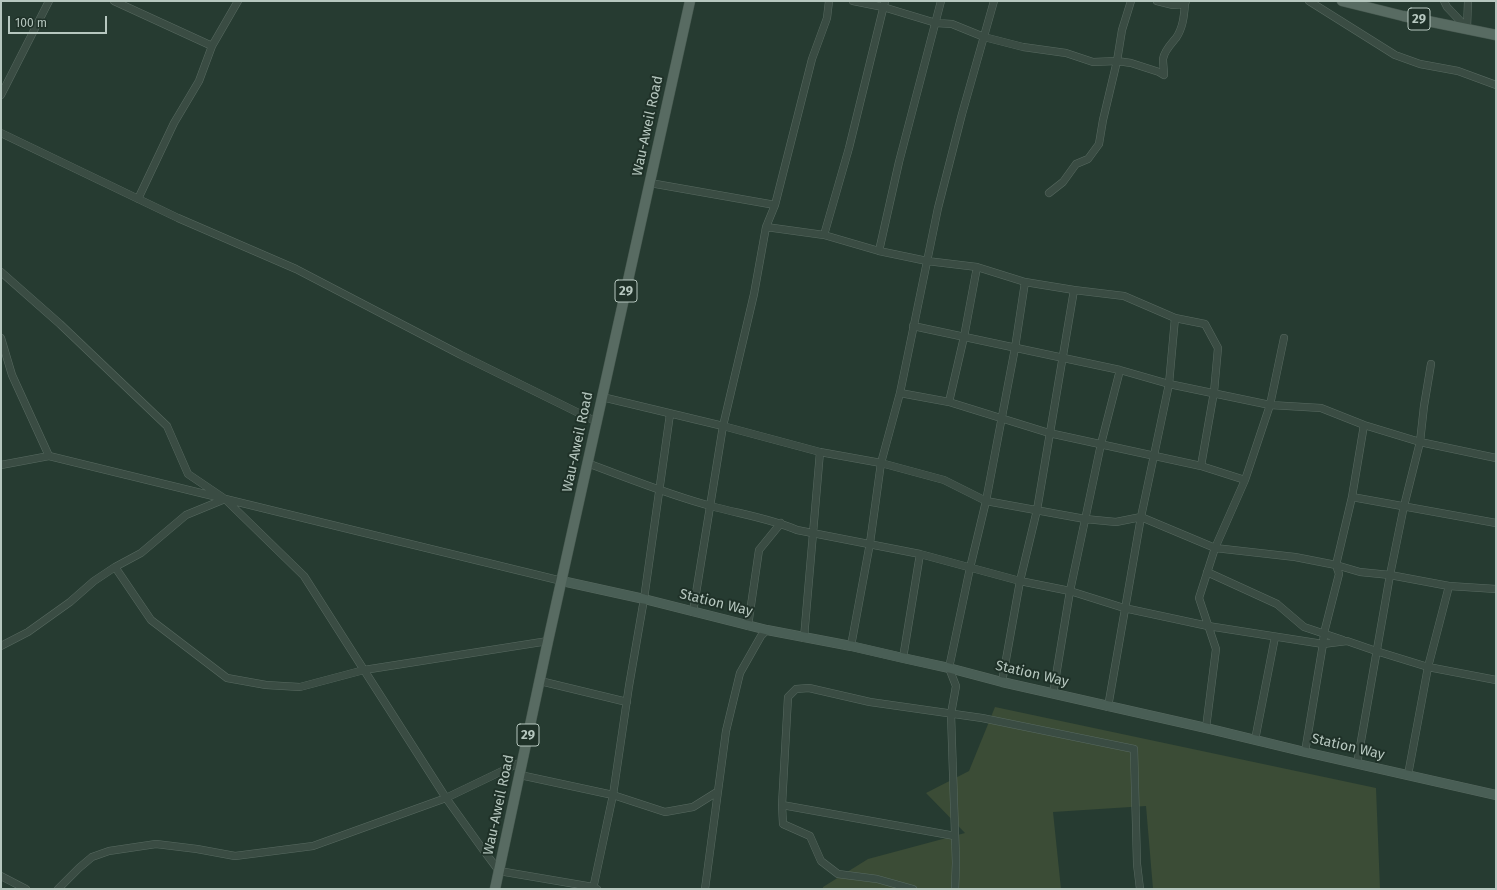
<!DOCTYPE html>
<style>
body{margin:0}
#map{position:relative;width:1497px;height:890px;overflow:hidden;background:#263b31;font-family:"Fira Sans",sans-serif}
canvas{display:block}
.frame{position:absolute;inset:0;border:2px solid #b6c7bf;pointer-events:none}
.scale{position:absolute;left:8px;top:16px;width:99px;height:18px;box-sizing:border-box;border:2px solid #b6c7bf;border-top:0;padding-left:5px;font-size:12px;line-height:14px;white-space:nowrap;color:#b6c7bf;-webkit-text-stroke:3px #1f3128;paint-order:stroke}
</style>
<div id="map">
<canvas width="1497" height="890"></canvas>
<div class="frame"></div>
<div class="scale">100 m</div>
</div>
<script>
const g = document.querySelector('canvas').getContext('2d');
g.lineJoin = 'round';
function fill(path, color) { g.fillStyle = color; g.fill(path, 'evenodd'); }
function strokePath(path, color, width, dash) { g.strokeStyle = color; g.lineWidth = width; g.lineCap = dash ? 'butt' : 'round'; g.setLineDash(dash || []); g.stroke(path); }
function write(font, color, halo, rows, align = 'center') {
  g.font = font + ' "Fira Sans",sans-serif'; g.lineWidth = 4; g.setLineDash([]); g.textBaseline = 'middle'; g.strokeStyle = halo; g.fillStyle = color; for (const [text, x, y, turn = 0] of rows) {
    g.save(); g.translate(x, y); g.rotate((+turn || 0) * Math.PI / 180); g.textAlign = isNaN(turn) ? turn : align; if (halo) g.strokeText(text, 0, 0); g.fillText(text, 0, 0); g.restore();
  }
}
const green = new Path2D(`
 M 995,707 L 1376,788 L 1380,889 L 1153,889 L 1146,806 L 1053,812 L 1061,889 L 823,889 L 823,887 L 868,859 L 965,833 L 926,793 L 969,771 Z`);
const street = new Path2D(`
 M 114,1 L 212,46
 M 853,1 L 883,7 L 936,23 L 952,24 L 984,37 L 1023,47 L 1066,53 L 1093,62 L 1117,61 L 1131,63 L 1159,72 L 1164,75 C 1164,70 1163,64 1163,59 C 1164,51 1171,44 1176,38 C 1183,28 1184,16 1185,4
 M 1157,1 L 1173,5 L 1185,4 L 1186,1
 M 1309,1 L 1395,55 L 1420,64 L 1458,71 L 1496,85
 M 1444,1 L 1447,7 L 1467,28
 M 1467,28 L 1468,1
 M 1,95 L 49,1
 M 1,133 L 178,218 L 296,269 L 461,355 L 597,422
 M 650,183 L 775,205
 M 1049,193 L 1063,182 L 1076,164 L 1088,159 L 1099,144 L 1103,120 L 1117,61 L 1122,30 L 1131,1
 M 138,199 L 174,123 L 199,81 L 212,46 L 238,1
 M 766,227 L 824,235 L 879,251 L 927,261 L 977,267 L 1025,282 L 1074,290 L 1124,296 L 1175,318 L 1205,324 L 1218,348 L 1214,392 L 1201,466
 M 824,235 L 849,148 L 885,1
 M 879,251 L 899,162 L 941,1
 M 1,272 L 60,324 L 167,426 L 188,474 L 225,499 L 304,576 L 364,670 L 548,641
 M 913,326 L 1120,370 L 1169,384 L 1270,405 L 1321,408 L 1364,425 L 1420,442 L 1496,458
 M 1,338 L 12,375 L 49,456 L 562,581
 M 900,393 L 949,402 L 1049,433 L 1201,466 L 1245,480
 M 602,397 L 723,426 L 820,452 L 881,463 L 944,480 L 986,501 L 1085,519 L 1116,522 L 1141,517 L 1215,548 L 1295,557 L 1336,565 L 1360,572 L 1390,575 L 1449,586 L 1496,589
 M 949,402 L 964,337 L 977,267
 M 587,463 C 628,478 669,495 711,506 C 740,514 769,518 797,530 L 920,554 L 1020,581 L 1070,591 L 1124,608 L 1208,626 L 1323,644 L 1347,641 L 1376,651 L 1428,667 L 1496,680
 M 1,465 L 49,456
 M 1352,497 L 1496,523
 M 225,499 L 186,515 L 141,553 L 115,567 L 151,620 L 227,678 L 266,685 L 300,687 L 364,670 L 446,798 L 523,761
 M 1207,572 L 1277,604 L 1304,627 L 1343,640
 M 693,612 L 723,426 L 754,294 L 766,227 L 775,205 L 812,59 L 827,18 L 829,1
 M 748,626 L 759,550 L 781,523
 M 804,638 L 820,452
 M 1,646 L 28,632 L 70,602 L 94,581 L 115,567
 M 851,646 L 870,543 L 881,463 L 900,393 L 938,208 L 962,114 L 994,1
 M 903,658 L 920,554
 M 540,681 L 627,702
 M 1002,682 L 1020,581 L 1037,510 L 1074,290
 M 1053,694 L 1070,591 L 1101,444 L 1120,370
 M 1108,707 L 1141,517 L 1169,384 L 1175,318
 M 1206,728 L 1216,649 L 1199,598 L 1215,548 L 1245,480 L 1270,405 L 1284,338
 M 1255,740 L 1275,637
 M 1305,752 L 1323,644 L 1324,633 L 1339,574 L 1336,565 L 1352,497 L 1364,425
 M 1357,764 L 1390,575 L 1404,506 L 1420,442 L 1424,406 L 1431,364
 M 520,775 L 613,795 L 665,812 L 693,807 L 717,792
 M 1408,775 L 1428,667 L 1449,586
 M 782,805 L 783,824 L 810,836 L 821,861 L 838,874 L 877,879 L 913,889
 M 955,836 L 782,805 L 788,697 L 796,689 L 809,688 L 870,702 L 982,718 L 1134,749 L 1137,864 L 1140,889
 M 1,876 L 26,889
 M 58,889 L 79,868 L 92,857 L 109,851 L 156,844 L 197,849 L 235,856 L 313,846 L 446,798 L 484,851 L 499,871 L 593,887 L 597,889
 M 593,889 L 613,795 L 629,686 L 644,599 L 670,414
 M 705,889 L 726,731 L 740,673 L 761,636 L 767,630
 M 955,889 L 956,863 L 951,714 L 956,686 L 949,668 L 970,568 L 986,501 L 1015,348 L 1025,282`);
const secondary = new Path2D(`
 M 562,581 L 644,599 L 767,630 L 851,646 L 903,658 L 949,668 L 1002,682 L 1206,728 L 1305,752 L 1496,795`);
const primary = new Path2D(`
 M 1342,1 L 1403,16 L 1496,35
 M 495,889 L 548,641 L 690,1`);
const shields = [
 [1419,19,22],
 [626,291,22],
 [528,735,22]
];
const shieldNames = [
 ["29",1419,19],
 ["29",626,291],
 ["29",528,735]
];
const streetNames = [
 ["Wau-Aweil Road",648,126,-78],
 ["Wau-Aweil Road",578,442,-78],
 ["Station Way",716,603,14],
 ["Station Way",1032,674,13],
 ["Station Way",1348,747,13],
 ["Wau-Aweil Road",499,805,-78]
];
fill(green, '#3b4c36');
strokePath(street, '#586a61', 8);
strokePath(secondary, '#586a61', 10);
strokePath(primary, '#46584f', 11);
strokePath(street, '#3a4c43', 7);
strokePath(secondary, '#495e55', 9);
strokePath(primary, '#586b62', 10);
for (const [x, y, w] of shields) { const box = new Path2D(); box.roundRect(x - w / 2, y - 11, w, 22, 3); g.fillStyle = '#1f3128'; g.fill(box); strokePath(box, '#b6c7bf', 1); }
write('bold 13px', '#b6c7bf', null, shieldNames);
write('14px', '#b6c7bf', '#1f3128', streetNames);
</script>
